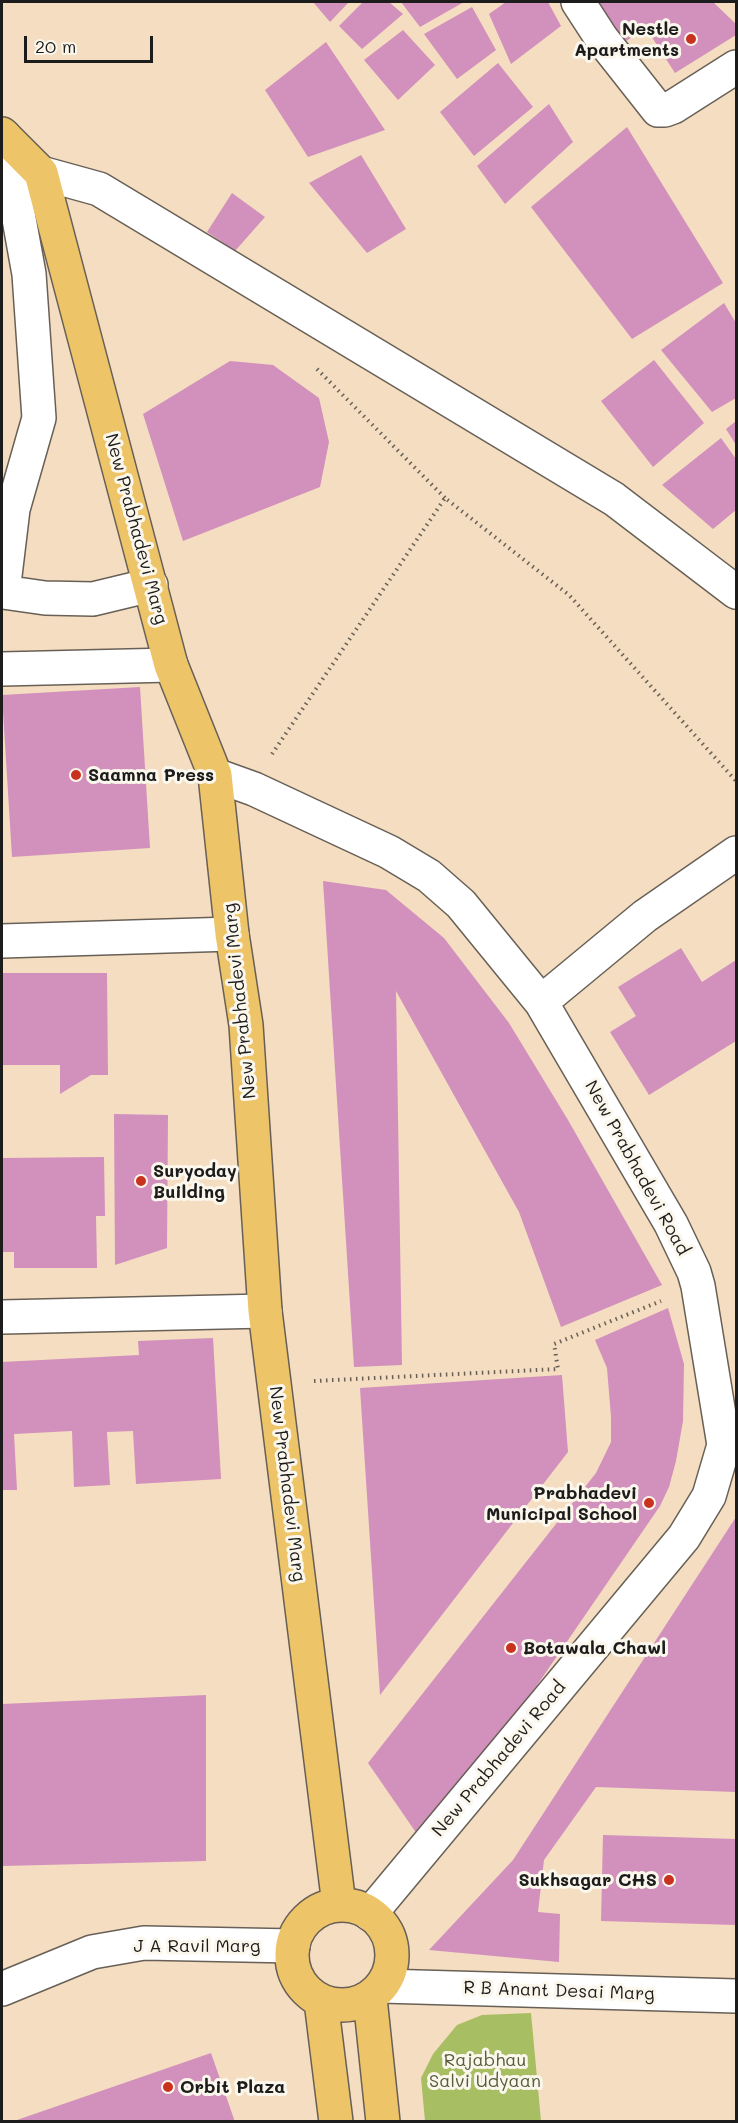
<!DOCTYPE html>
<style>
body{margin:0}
#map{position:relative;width:738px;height:2123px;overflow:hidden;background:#f4ddc1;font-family:Mali,sans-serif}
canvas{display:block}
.frame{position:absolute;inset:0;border:3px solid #1c1c1c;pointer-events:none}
.scale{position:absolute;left:24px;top:36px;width:129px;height:27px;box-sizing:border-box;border:3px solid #1c1c1c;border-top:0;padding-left:8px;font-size:18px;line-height:21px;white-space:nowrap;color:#1c1c1c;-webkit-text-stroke:4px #fbf7ec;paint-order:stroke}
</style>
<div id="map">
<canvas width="738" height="2123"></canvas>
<div class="frame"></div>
<div class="scale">20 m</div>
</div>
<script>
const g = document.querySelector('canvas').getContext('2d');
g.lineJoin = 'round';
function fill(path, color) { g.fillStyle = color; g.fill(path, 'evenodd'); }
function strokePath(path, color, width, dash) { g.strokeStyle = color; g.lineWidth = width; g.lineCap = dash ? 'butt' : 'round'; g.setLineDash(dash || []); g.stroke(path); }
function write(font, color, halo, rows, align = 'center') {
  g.font = font + ' Mali,sans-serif'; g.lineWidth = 6; g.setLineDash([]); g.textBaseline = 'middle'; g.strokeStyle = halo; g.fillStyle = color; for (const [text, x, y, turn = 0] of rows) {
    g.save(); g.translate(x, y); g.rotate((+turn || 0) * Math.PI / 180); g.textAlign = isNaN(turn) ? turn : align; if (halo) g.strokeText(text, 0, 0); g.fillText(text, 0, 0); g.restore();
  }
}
const green = new Path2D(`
 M 531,2013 L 541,2121 L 425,2121 L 421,2078 L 433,2054 L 457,2025 L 482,2015 Z`);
const building = new Path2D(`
 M 313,2 L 349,2 L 330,22 Z
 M 363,2 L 389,2 L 403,14 L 362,49 L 339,26 Z
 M 401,2 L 464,2 L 420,27 Z
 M 506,2 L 548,2 L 561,26 L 511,64 L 489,14 Z
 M 598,2 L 713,2 L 736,24 L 736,35 L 675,73 L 646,28 L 623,43 Z
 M 472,7 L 496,50 L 457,79 L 424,34 Z
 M 403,30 L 435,65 L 398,100 L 364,60 Z
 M 326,42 L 385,130 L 308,157 L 265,90 Z
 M 498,63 L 533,107 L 474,156 L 440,112 Z
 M 549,104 L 573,142 L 505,204 L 477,166 Z
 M 627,127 L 723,283 L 632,339 L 531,207 Z
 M 361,155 L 406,229 L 367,253 L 309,183 Z
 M 232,193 L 265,217 L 235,251 L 207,232 Z
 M 724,303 L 736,323 L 736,398 L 712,412 L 661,350 Z
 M 654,360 L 704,423 L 653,467 L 601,401 Z
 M 230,361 L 273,365 L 319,398 L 329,442 L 320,487 L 183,541 L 143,414 Z
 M 736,421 L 736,445 L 726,429 Z
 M 721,438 L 736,459 L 736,510 L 713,529 L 662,485 Z
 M 140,687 L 150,848 L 12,857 L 2,695 Z
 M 323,881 L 386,890 L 444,938 L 509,1023 L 568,1120 L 662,1285 L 561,1327 L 519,1212 L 396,991 L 402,1365 L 354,1367 Z
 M 681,948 L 702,982 L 736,960 L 736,1041 L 649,1095 L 610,1032 L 636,1016 L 618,987 Z
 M 2,973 L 107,973 L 108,1075 L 91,1075 L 60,1094 L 60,1065 L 2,1065 Z
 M 114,1114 L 168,1115 L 167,1248 L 115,1265 Z
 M 104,1157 L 105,1216 L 96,1216 L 97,1268 L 14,1268 L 14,1252 L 2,1252 L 2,1158 Z
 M 668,1308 L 684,1364 L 683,1421 L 676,1461 L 669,1487 L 660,1506 L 426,1847 L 368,1763 L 596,1473 L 611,1442 L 611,1417 L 607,1368 L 595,1340 Z
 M 213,1338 L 221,1479 L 136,1484 L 133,1431 L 107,1432 L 110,1485 L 74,1487 L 72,1431 L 14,1434 L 17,1490 L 2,1490 L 2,1362 L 139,1355 L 138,1341 Z
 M 562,1375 L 568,1452 L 380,1695 L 360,1388 Z
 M 736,1517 L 736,1792 L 596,1787 L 544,1860 L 538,1912 L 560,1914 L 559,1962 L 429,1950 L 513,1860 Z
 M 206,1695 L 206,1861 L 2,1866 L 2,1704 Z
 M 603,1835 L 736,1839 L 736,1925 L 601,1921 Z
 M 211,2053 L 235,2122 L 15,2122 L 14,2121 Z`);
const path = new Path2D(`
 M 317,369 L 445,498
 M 272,754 L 445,498 L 569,595 L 736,781
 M 314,1381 L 558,1369 L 554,1344 L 661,1301`);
const minor = new Path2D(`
 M 578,2 L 602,39 L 658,110 L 665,110 L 673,107 L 736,67
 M 4,136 L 29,274 L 39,418 L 13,509 L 3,592 L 45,598 L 93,599 L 151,585
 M 41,173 L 99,189 L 614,499 L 736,592
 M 2,669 L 171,665
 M 215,775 L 254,789 L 389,852 L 429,876 L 461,904 L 541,1002 L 671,1224 L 694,1272 L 698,1286 L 724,1445 L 709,1496 L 684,1537 L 370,1914
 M 2,941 L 232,934
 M 541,1002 L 645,916 L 736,853
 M 2,1317 L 265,1311
 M 382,1986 L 736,1996
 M 2,1989 L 92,1952 L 144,1943 L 293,1946`);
const major = new Path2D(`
 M 2,134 L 41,173 L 171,665 L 215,775 L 232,934 L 246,1025 L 265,1311 L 339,1905
 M292 1955a50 50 0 1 1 100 0a50 50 0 1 1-100 0Z
 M 370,1998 L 383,2122
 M 321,2001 L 336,2122`);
const markers = [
 [691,39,6,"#c8321e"],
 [76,775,6,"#c8321e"],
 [141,1181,6,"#c8321e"],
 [649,1503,6,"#c8321e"],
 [511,1648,6,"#c8321e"],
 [669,1880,6,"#c8321e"],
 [168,2087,6,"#c8321e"]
];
const poiNames = [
 ["Nestle",679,29,"right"],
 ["Apartments",679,50,"right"],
 ["Saamna Press",88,775],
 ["Suryoday",153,1171],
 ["Building",153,1192],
 ["Prabhadevi",637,1493,"right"],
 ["Municipal School",637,1514,"right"],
 ["Botawala Chawl",523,1648],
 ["Sukhsagar CHS",657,1880,"right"],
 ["Orbit Plaza",180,2087]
];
const streetNames = [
 ["New Prabhadevi Marg",136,529,75],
 ["New Prabhadevi Marg",240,1001,-96],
 ["New Prabhadevi Road",637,1168,61],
 ["New Prabhadevi Marg",287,1484,83],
 ["New Prabhadevi Road",499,1759,-50],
 ["J A Ravil Marg",197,1946],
 ["R B Anant Desai Marg",559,1991,2]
];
const parkNames = [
 ["Rajabhau",485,2060],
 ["Salvi Udyaan",485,2081]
];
fill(green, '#a8be62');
fill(building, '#d290bc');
strokePath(minor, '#686056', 36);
strokePath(major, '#686056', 36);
strokePath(path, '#686056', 4, [1.5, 4.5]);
strokePath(minor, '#fff', 33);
strokePath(major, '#eec469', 33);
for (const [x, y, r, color] of markers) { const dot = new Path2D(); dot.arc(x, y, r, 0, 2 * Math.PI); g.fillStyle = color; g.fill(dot); strokePath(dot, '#fbf7ec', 2); }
write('bold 18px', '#1c1c1c', '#fbf7ec', poiNames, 'left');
write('18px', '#1c1c1c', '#fbf7ec', streetNames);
write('18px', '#545d38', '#fbf7ec', parkNames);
</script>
